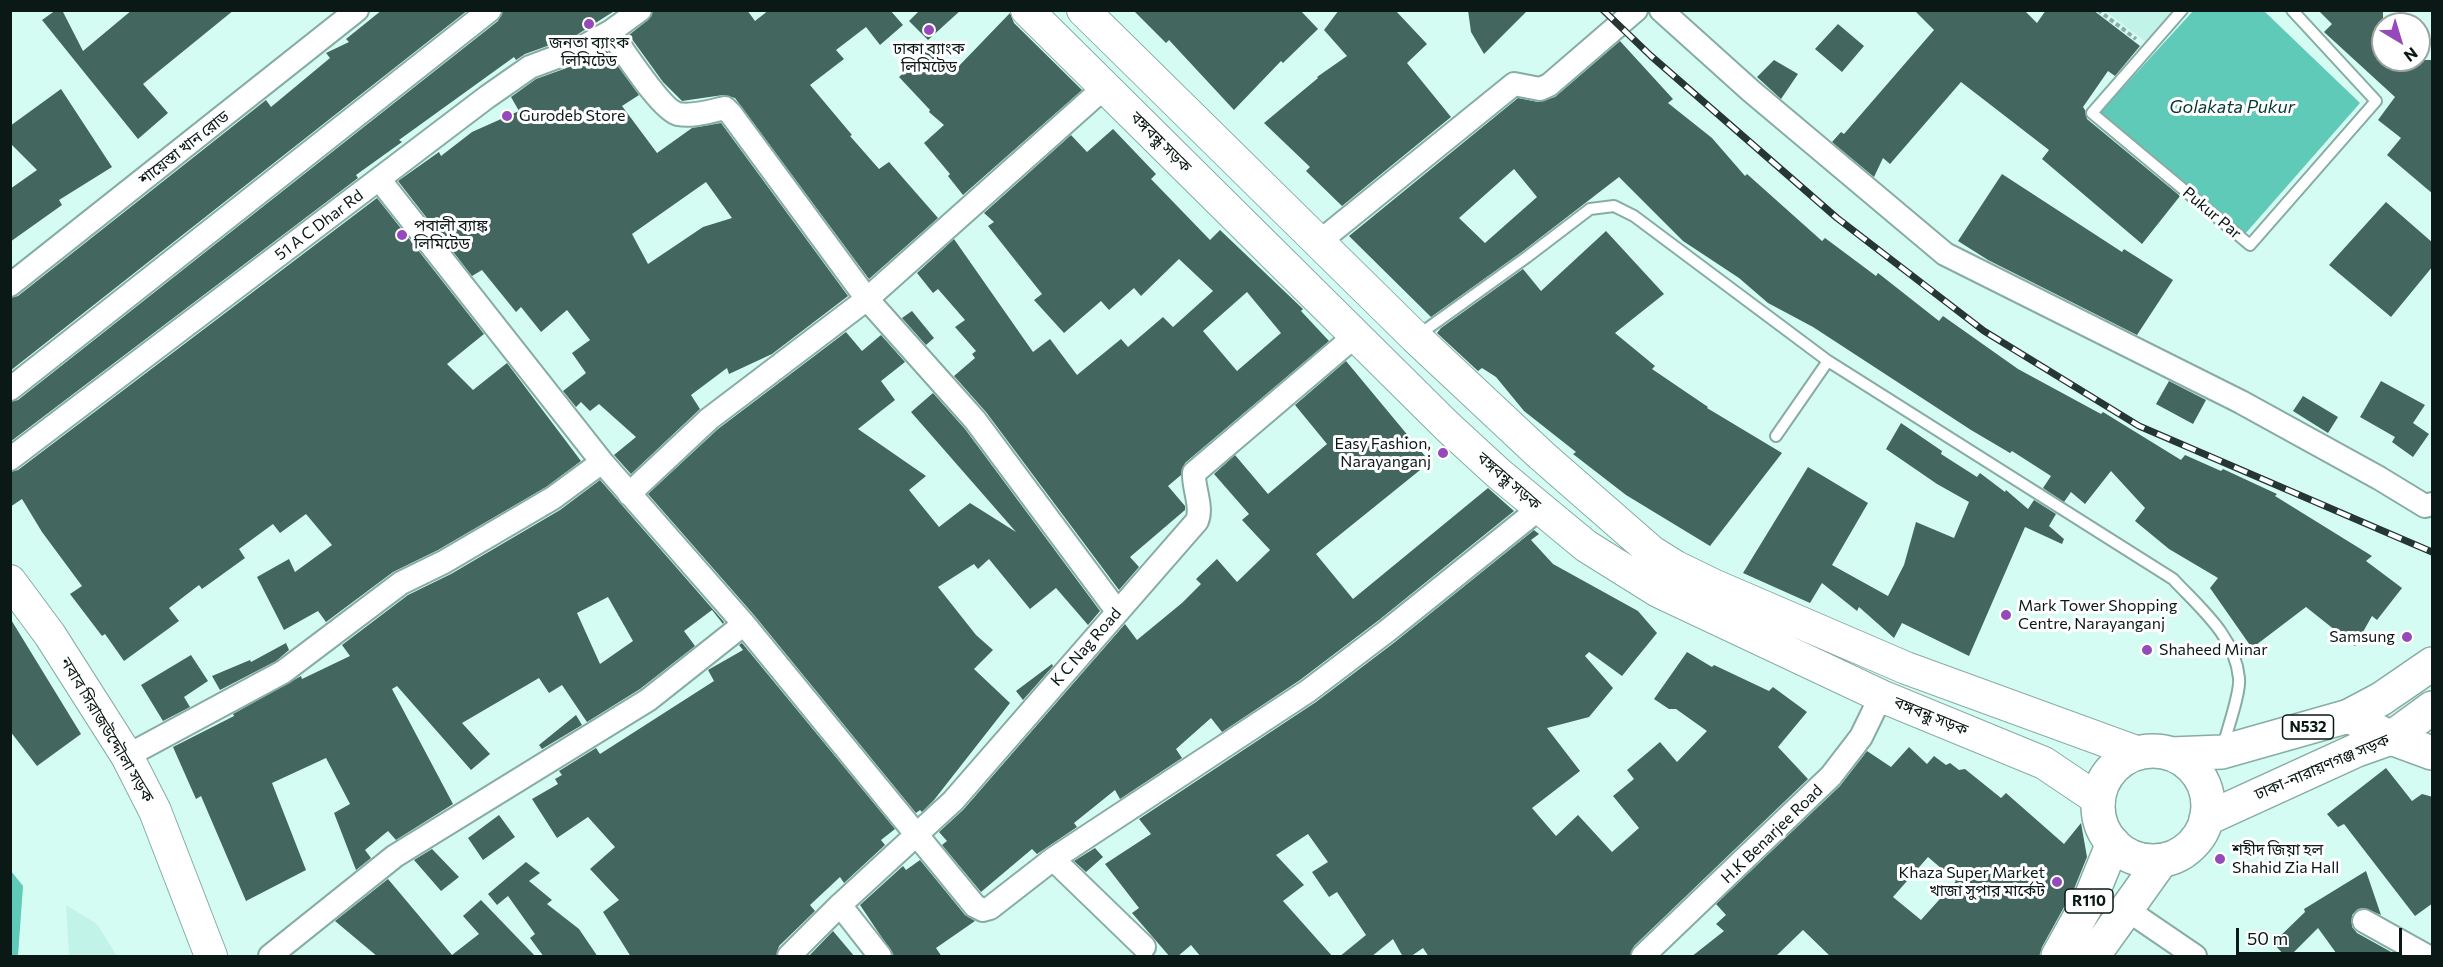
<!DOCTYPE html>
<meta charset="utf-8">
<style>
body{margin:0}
#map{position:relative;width:2443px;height:967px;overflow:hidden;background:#d5fcf3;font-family:Commissioner,sans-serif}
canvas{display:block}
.frame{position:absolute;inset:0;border:12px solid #0a1816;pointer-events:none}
.north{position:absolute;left:2371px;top:12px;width:60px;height:60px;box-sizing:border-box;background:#fff;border:2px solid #9da3a2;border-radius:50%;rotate:142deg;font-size:16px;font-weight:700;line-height:24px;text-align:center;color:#0a1816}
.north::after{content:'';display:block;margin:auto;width:21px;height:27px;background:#9549ba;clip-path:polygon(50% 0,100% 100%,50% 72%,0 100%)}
.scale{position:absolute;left:2236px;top:928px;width:166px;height:27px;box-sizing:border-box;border:3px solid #0a1816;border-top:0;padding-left:8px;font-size:18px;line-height:21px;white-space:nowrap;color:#0a1816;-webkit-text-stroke:4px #fff;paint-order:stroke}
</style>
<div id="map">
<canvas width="2443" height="967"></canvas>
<div class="frame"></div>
<div class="north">N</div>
<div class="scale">50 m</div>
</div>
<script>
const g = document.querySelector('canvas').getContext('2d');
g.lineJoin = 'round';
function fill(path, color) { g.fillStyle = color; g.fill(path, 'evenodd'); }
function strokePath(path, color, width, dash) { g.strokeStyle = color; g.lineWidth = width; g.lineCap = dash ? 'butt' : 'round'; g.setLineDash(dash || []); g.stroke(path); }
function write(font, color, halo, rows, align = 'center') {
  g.font = font + ' Commissioner,"Noto Sans Bengali",sans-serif'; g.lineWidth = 6; g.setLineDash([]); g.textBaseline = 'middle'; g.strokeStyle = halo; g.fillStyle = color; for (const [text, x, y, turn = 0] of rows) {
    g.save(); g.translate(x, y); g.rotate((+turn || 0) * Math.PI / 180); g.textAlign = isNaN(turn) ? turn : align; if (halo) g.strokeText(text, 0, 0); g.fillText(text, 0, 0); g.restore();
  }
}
const built = new Path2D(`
 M 2170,10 L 2174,14 L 2150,45 L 2105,11 Z
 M 66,905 L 97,924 L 117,956 L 69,956 Z`);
const water = new Path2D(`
 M 2193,11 L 2264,11 L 2360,103 L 2245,234 L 2097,116 Z
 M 11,871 L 23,886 L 18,956 L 11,956 Z`);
const building = new Path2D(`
 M 56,10 L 62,10 L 83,51 L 132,10 L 234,10 L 143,84 L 168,113 L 138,139 L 42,20 Z
 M 382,10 L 468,10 L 10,371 L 10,298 L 18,296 L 266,100 L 271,107 L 330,58 L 326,53 L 349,42 L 346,39 Z
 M 503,10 L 616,10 L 575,36 L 525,54 L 516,60 L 514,57 L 399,140 L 402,142 L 356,175 L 358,178 L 10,442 L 10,402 L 18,400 L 498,21 Z
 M 653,10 L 747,10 L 755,21 L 769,10 L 890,10 L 903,25 L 880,45 L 866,27 L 836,50 L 844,59 L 810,85 L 852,135 L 850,136 L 879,169 L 889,162 L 938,218 L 869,279 L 735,98 L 723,95 L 682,101 L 663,82 L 629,35 L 648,20 Z
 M 920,10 L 961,10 L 928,40 L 909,21 Z
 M 1133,10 L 1300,10 L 1318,29 L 1283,63 L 1281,61 L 1234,110 L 1169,40 L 1166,43 Z
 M 1339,10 L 1395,10 L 1427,44 L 1407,63 L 1451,117 L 1342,206 L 1306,171 L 1310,167 L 1264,123 L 1318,78 L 1317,77 L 1347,56 L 1324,30 Z
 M 1468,10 L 1528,10 L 1484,54 L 1471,32 Z
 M 1914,10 L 2024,10 L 2037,23 L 2046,10 L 2093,10 L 2140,46 L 2115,76 L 2108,71 L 2083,107 L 2085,110 L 2087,119 L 2180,196 L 2142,244 L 2042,159 L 2049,150 L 1961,82 L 1890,164 L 1883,158 L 1874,177 L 1832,142 L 1841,132 L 1844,134 L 1934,30 Z
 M 2318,10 L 2383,10 L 2383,60 L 2433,60 L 2433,194 L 2387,155 L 2401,138 L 2378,120 L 2395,97 L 2324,32 L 2332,24 Z
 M 1010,13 L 1014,23 L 1082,90 L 963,195 L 948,176 L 950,174 L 924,143 L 944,125 L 929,112 L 930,110 L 899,77 L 932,46 L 956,69 Z
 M 1838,24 L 1864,46 L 1842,72 L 1815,49 Z
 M 1620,41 L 1673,99 L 1668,103 L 1712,138 L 1745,176 L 1747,174 L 1822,241 L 1825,238 L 1876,276 L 1878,273 L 1939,321 L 1943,316 L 2018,369 L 2101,414 L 2103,412 L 2181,460 L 2185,455 L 2221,471 L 2223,469 L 2277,494 L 2275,496 L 2372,556 L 2366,561 L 2402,588 L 2377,620 L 2372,616 L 2355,646 L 2306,607 L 2252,648 L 2210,588 L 2218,578 L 2169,549 L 2135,521 L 2145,508 L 2111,471 L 2085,504 L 2071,492 L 2064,502 L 2043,488 L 2051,476 L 2012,451 L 2010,453 L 1971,430 L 1813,327 L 1768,303 L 1739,278 L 1683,241 L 1619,177 L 1523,251 L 1431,317 L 1349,236 L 1518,98 L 1538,102 L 1555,97 ZM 1514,169 L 1537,197 L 1485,243 L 1459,218 Z
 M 606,50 L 639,95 L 622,106 L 657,153 L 692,128 L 721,123 L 848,296 L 772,354 L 729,374 L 727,368 L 691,395 L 700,409 L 631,474 L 614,455 L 636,437 L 599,404 L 590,411 L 581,402 L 576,407 L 563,391 L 586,373 L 572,353 L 590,340 L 567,310 L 541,332 L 521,307 L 516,312 L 482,270 L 472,276 L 398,181 L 439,152 L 441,156 L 472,132 L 519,111 L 511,97 L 536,79 L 586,61 ZM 706,182 L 732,218 L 703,227 L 648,264 L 632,234 Z
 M 1774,60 L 1798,74 L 1781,99 L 1757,77 Z
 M 61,89 L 112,167 L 59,200 L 62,205 L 10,242 L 10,189 L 37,170 L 10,143 L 10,126 Z
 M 1113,129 L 1156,174 L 1151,179 L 1210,240 L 1220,230 L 1303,309 L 1301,311 L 1329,341 L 1185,463 L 1181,475 L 1168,486 L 1185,506 L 1185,510 L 1130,557 L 1139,567 L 1119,590 L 986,412 L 954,376 L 975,358 L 972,354 L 976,351 L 955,327 L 965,320 L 938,289 L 933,293 L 917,273 L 954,239 L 1033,352 L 1050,339 L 1077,375 L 1121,339 L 1128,347 L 1163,317 L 1173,327 L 1213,291 L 1179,259 L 1141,296 L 1134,288 L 1109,310 L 1101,301 L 1064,333 L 1034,300 L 1042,294 L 988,226 L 994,222 L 984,213 L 1071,135 L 1087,152 ZM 1247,292 L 1281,333 L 1237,371 L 1203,331 Z
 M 2002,174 L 2122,252 L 2124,249 L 2173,280 L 2137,335 L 1988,260 L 1958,241 Z
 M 377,198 L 484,334 L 447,364 L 473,390 L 507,363 L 581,461 L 546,487 L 438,550 L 393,572 L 326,622 L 318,611 L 284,630 L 257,577 L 289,559 L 295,572 L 332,545 L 306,514 L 280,533 L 273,524 L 239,549 L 245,558 L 202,589 L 199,585 L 169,608 L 179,621 L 124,661 L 105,634 L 102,636 L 70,594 L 82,586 L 42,532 L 22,499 L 10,507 L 10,472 L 18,470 Z
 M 2386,202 L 2433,243 L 2433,266 L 2391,317 L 2329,265 Z
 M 1606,231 L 1664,294 L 1615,333 L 1655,366 L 1652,369 L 1708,407 L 1707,408 L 1782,453 L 1710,546 L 1626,495 L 1573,454 L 1576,452 L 1524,411 L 1496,377 L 1482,368 L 1478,371 L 1437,333 L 1441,328 L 1523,269 L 1541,291 Z
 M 912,311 L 934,338 L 926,345 L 902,318 Z
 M 846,332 L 862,351 L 881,335 L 905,362 L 881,381 L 895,400 L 858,429 L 926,476 L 909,490 L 939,527 L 970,503 L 1016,532 L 911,412 L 933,393 L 965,429 L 1100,611 L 1088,625 L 1056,588 L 1030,609 L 989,559 L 978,569 L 974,564 L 938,587 L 976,635 L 993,650 L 974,669 L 1010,703 L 934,800 L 922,812 L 920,810 L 916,813 L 754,615 L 648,494 L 718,429 Z
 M 1346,361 L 1430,462 L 1316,554 L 1353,599 L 1488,488 L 1514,511 L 1379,620 L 1300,680 L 1222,732 L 1211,718 L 1176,749 L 1182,758 L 1120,799 L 1115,790 L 1074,823 L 1077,827 L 1037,854 L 1032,849 L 981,892 L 942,845 L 947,841 L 939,832 L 963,810 L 1125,624 L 1137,640 L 1182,603 L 1201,584 L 1196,579 L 1217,559 L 1237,582 L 1270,550 L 1242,520 L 1249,514 L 1214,474 L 1235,455 L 1268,494 L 1327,444 L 1295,405 Z
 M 2169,381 L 2206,400 L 2193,424 L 2156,404 Z
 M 2381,381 L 2425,405 L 2413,423 L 2429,434 L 2413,457 L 2392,442 L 2395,437 L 2360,417 Z
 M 2303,396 L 2338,417 L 2328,433 L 2293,411 Z
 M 1901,423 L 1942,451 L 1941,454 L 1977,477 L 1980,473 L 2005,492 L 2006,490 L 2028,509 L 2034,500 L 2056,514 L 2049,526 L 2064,539 L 2062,544 L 2025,527 L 1969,656 L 1902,623 L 1894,638 L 1859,607 L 1857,611 L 1822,583 L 1810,603 L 1743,573 L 1808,467 L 1868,503 L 1832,565 L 1888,596 L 1904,565 L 1916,522 L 1954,538 L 1969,502 L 1937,484 L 1886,449 Z
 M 600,480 L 724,622 L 723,624 L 712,610 L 684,631 L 695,646 L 640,689 L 587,722 L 562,685 L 549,693 L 539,678 L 462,723 L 490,754 L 471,770 L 397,686 L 392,689 L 453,804 L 396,840 L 388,831 L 365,850 L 371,858 L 356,870 L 334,813 L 350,804 L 326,758 L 272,783 L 306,870 L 246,901 L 201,796 L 196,799 L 173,747 L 234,716 L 233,714 L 301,676 L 302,679 L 350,656 L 342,645 L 408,595 L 451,574 L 560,510 ZM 608,597 L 633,641 L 600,664 L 577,613 Z
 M 1534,530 L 1539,534 L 1531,540 L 1553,564 L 1638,611 L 1657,633 L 1622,676 L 1589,652 L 1585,656 L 1613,688 L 1589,717 L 1547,728 L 1580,771 L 1532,808 L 1556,836 L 1578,815 L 1612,852 L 1639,828 L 1613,796 L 1634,779 L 1627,770 L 1660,742 L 1677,762 L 1707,731 L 1676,709 L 1669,709 L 1654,699 L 1687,652 L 1712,667 L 1714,665 L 1769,691 L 1773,687 L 1807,712 L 1778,747 L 1808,779 L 1634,946 L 1630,957 L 1429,957 L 1423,948 L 1410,957 L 1403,957 L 1393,939 L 1371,957 L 1339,957 L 1366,935 L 1337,892 L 1329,897 L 1312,872 L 1328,862 L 1308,834 L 1276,855 L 1304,885 L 1283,901 L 1333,957 L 1201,957 L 1191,945 L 1177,957 L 1170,957 L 1132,913 L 1139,908 L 1105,864 L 1151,834 L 1139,819 L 1316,702 L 1395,642 Z
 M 10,618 L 81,734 L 37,766 L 10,731 Z
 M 286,643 L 289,650 L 276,661 L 220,690 L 212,676 L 250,660 L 251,662 Z
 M 742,643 L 895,829 L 881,840 L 885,845 L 844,883 L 840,877 L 810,905 L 815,911 L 779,946 L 776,957 L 631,957 L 603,912 L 619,900 L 590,869 L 615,847 L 588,817 L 557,838 L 532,799 L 558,784 L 555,779 L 562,775 L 559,771 L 596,748 L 600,754 L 714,681 L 708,670 L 743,650 L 739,645 Z
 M 191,655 L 208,681 L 184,697 L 190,707 L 163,721 L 141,685 Z
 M 1052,664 L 1053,666 L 1023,700 L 1016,691 Z
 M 576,715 L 582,725 L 542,749 L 539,745 Z
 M 1909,747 L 1927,764 L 1934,756 L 1946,765 L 1950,763 L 1959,770 L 1965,769 L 2001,798 L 2006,793 L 2064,844 L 2081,823 L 2087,857 L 2074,889 L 2042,947 L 2039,957 L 1831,957 L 1803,930 L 1775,957 L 1691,957 L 1724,931 L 1716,924 L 1726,915 L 1716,904 L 1840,786 L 1867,751 L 1891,767 ZM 1928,857 L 1956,881 L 1921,920 L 1893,897 Z
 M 2386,768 L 2412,801 L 2422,794 L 2433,797 L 2433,903 L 2415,916 L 2344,824 L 2338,827 L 2327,814 Z
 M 499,815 L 515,837 L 483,860 L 468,838 Z
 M 1095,848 L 1103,857 L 1086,872 L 1074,861 Z
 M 432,849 L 459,877 L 441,891 L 414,860 Z
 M 920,860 L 965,915 L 975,921 L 936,948 L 942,957 L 895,957 L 860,905 L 903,866 L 906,870 Z
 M 526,862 L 540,873 L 529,881 L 552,900 L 547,904 L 579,929 L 598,957 L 544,957 L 530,938 L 535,934 L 508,896 L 497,905 L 488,894 Z
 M 2366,871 L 2381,915 L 2364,908 L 2358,909 L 2352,915 L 2352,927 L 2357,933 L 2393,953 L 2394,957 L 2339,957 L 2318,928 L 2289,957 L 2286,957 L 2273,943 L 2305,912 L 2304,909 Z
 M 388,879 L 452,955 L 479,934 L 463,916 L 481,900 L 536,957 L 378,957 L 335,921 Z
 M 833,931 L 855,957 L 808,957 Z`);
const path = new Path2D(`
 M 2098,10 L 2136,39`);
const lane = new Path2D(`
 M 2182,10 L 2092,113 L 2250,245 L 2376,101 L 2292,10
 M 1417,336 L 1527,257 L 1590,209 L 1614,206 L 1634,216 L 1828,361 L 2173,579 C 2200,608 2235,636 2239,678 C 2241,691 2227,731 2223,746
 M 1776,436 L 1828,361`);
const street = new Path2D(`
 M 1661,10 L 1751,91 L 1945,254 L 2241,402 L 2379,478 L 2425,506 L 2432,504
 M 610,32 C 622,48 661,110 678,114 C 693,117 711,111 725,108 L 731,114 L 867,299 L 975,420 L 1117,611
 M 379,179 L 602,462 L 744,624 L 975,906 L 983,910 L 990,908 L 1053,859 L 1308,691 L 1387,631 L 1540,508
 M 1319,242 L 1514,84 L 1540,89 L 1549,85 L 1636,10
 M 10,285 L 357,10
 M 10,389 L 490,10
 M 10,459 L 487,97 L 530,67 L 581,48 L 610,32 L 640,10
 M 629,494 L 709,419 L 867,299 L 1105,87
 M 127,756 L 283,672 L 401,583 L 444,562 L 553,498 L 602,462
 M 1053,859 L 1144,947
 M 840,905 L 880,956
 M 2126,909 L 2195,956
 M 2364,921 L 2427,956
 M 270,956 L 395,856 L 648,700 L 744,624
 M 789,956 L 840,905 L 953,801 L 1197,521 C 1203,507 1193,488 1194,473 L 1355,336
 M 1643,956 L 1831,776 L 1861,737 L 1881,696`);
const secondary = new Path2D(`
 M 1027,10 L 1448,427 L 1498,473 L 1586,546 L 1658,591 L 1881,696 L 2044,763 L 2099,800
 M 1083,10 L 1415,337 L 1541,455 L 1652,552 L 1676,567 L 1713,585 L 1906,668 L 2139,753
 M 10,581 L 50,635 L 127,756 L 155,811 L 211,956`);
const primary = new Path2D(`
 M 2349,716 L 2391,738 L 2432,753
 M 2058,956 L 2091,897 L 2113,843
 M 2093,956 L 2161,861`);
const highway = new Path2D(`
 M2098 806a55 55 0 1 1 110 0a55 55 0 1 1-110 0Z
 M 2171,754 L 2222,752 L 2349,716 L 2381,699 L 2432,664
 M 2206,819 L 2357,750 L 2391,738 L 2432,708`);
const rail = new Path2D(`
 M 1603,10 L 1651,56 L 1837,218 L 1984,331 L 2139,426 L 2432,552`);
const markers = [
 [589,24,6,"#9549ba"],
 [929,30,6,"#9549ba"],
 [507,116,6,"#9549ba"],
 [402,235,6,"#9549ba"],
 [1443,453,6,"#9549ba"],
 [2006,615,6,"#9549ba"],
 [2407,637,6,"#9549ba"],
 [2147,650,6,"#9549ba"],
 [2220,859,6,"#9549ba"],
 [2057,882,6,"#9549ba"]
];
const shields = [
 [2308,727,51],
 [2089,901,48]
];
const shieldNames = [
 ["N532",2308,727],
 ["R110",2089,901]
];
const poiNames = [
 ["জনতা ব্যাংক",589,43,"center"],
 ["লিমিটেড",589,61,"center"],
 ["ঢাকা ব্যাংক",929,49,"center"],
 ["লিমিটেড",929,67,"center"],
 ["Gurodeb Store",519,116],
 ["পূবালী ব্যাঙ্ক",414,226],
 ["লিমিটেড",414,244],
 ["Easy Fashion,",1431,444,"right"],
 ["Narayanganj",1431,462,"right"],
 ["Mark Tower Shopping",2018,606],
 ["Centre, Narayanganj",2018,624],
 ["Samsung",2395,637,"right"],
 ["Shaheed Minar",2159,650],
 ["শহীদ জিয়া হল",2232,850],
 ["Shahid Zia Hall",2232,868],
 ["Khaza Super Market",2045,873,"right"],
 ["খাজা সুপার মার্কেট",2045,891,"right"]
];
const streetNames = [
 ["বঙ্গবন্ধু সড়ক",1161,142,45],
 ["শায়েস্তা খান রোড",184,148,-38],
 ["Pukur Par",2212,213,40],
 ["51 A C Dhar Rd",319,225,-37],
 ["বঙ্গবন্ধু সড়ক",1509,481,41],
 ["K C Nag Road",1086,647,-49],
 ["বঙ্গবন্ধু সড়ক",1931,716,22],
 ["নবাব সিরাজউদ্দৌলা সড়ক",107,730,59],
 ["ঢাকা-নারায়ণগঞ্জ সড়ক",2322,767,-23],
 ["H.K Benarjee Road",1772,834,-44]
];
const waterNames = [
 ["Golakata Pukur",2232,107]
];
fill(built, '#c2f3e9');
fill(water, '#60cab8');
fill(building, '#43665f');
strokePath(lane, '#87aca4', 14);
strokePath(street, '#87aca4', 26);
strokePath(secondary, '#87aca4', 34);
strokePath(primary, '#87aca4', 36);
strokePath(highway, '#87aca4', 36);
strokePath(path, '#8daca5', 4, [4.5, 3]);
strokePath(lane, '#fff', 10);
strokePath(street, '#fff', 22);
strokePath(secondary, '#fff', 32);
strokePath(primary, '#fff', 33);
strokePath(highway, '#fff', 33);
strokePath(rail, '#253633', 7);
strokePath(rail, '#fff', 4.5, [14]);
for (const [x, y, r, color] of markers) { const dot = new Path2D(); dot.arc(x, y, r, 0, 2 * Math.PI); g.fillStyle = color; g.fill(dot); strokePath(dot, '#fff', 2); }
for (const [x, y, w] of shields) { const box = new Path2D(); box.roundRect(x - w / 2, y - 12, w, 24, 4.5); g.fillStyle = '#fff'; g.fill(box); strokePath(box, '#0a1816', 1.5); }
write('bold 15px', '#0a1816', null, shieldNames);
write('16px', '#0a1816', '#fff', poiNames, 'left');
write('16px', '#0a1816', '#fff', streetNames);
write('italic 18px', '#033730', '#fff', waterNames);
</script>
